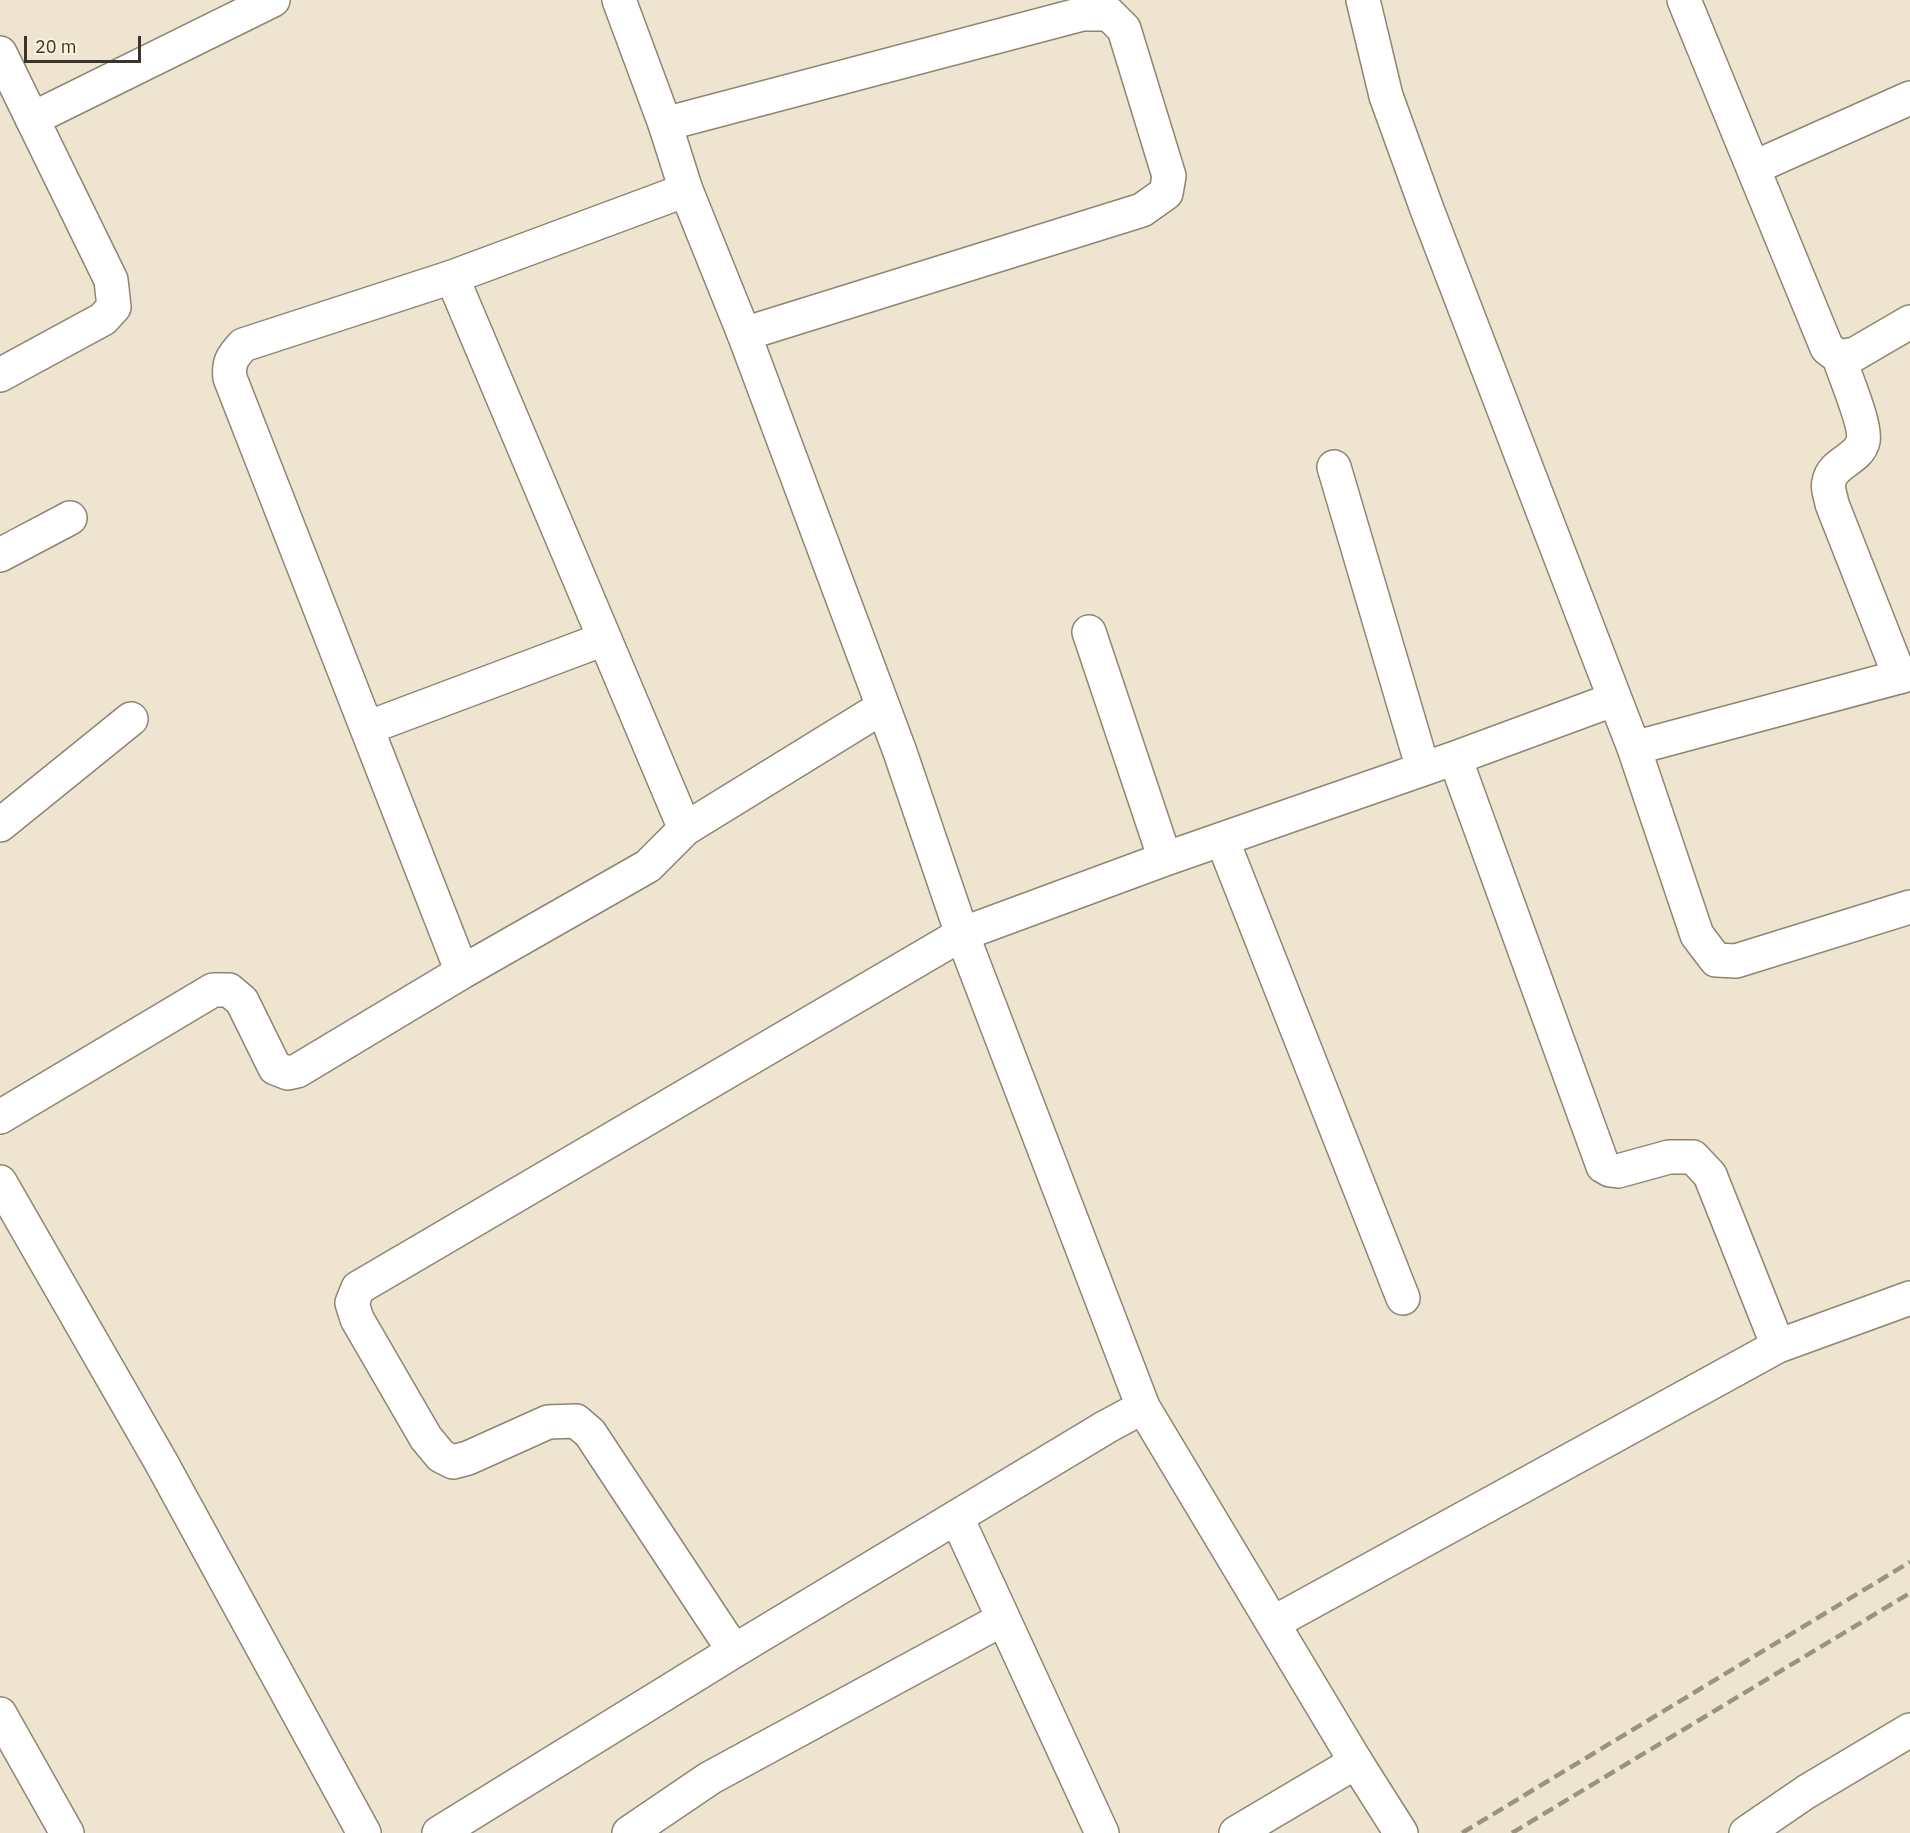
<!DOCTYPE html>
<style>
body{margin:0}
#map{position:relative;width:1910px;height:1833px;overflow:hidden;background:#eee4cf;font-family:"IBM Plex Sans",sans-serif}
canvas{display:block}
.scale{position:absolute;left:24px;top:36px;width:117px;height:27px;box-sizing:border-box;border:3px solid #39352d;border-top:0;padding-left:8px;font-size:18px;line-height:21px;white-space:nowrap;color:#39352d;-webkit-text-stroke:4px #fbf1dc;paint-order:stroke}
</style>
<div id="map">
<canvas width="1910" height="1833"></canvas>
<div class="scale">20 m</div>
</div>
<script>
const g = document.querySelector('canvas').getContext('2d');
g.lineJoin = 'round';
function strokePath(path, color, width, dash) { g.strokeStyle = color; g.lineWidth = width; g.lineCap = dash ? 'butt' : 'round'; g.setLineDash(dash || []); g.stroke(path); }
const minor = new Path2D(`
 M 1684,0 L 1827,348 L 1839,357 L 1855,354 L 1910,322
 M 0,53 L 111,280 L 114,307 L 103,319 L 0,375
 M 32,119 L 273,0
 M 665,124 L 1082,14 L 1109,14 L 1124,29 L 1169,176 L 1166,193 L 1142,210 L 744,334
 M 1753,168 L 1910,98
 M 452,277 L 685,829 L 648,866 L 462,972
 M 1839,357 C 1844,374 1867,426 1863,441 C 1859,460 1832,462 1829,482 C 1827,488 1831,497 1832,504 L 1900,677
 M 1334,467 L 1423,769
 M 0,555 L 70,518
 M 1089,632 L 1165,859
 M 1615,699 L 1634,748 L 1910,674
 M 367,728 L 604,639
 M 1634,748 L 1697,935 L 1716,960 L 1736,961 L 1910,907
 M 0,825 L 131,719
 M 685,829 L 883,707
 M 1222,839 L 1403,1298
 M 0,1117 L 213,990 L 229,990 L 242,1001 L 275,1068 L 288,1073 L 297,1071 L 462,972 L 230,378 C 228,362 233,356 243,345 L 452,277 L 686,190
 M 0,1182 L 161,1462 L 364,1833
 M 1778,1346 L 1910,1298
 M 957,1518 L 1102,1833
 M 1273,1623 L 1778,1346 L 1710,1175 L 1693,1157 L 1669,1157 L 1618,1171 L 1610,1170 L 1603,1166 L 1455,758
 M 734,1651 L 590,1433 L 576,1421 L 548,1422 L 468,1458 L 453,1462 L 441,1456 L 426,1438 L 357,1319 L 352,1303 L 358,1288 L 962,934 L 1165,859 L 1455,758 L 1615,699 L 1428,212 L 1386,96 L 1363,0
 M 0,1714 L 67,1833
 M 439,1833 L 734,1651 L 1106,1427 L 1143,1407
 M 629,1833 L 710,1778 L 1003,1619
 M 1236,1833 L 1356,1762
 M 1746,1833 L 1806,1792 L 1910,1730`);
const tertiary = new Path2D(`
 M 619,0 L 665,124 L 686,190 L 744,334 L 900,752 L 962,934 L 1143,1407 L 1356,1762 L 1401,1833`);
const rail = new Path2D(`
 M 1462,1833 L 1910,1562
 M 1512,1833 L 1910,1593`);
strokePath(minor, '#8e8572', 36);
strokePath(tertiary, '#8e8572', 36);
strokePath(minor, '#fff', 33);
strokePath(tertiary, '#fff', 33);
strokePath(rail, '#9a9384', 4.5, [12, 6]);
</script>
